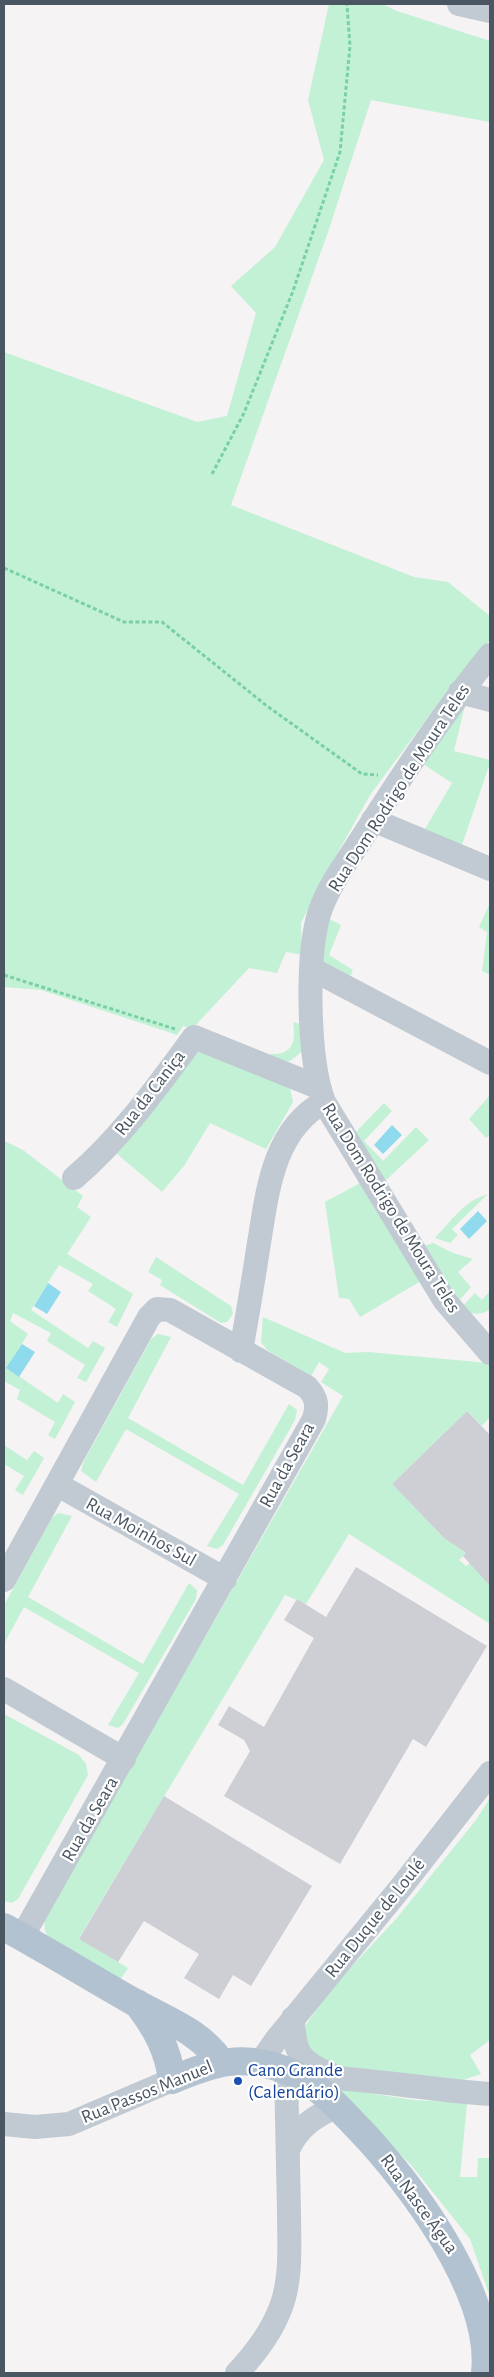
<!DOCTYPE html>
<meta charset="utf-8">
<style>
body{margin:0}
#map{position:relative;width:494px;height:2377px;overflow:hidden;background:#f5f3f3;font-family:"Alegreya Sans",sans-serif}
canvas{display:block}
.frame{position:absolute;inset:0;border:5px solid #4a5661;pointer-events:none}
</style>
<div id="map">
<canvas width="494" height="2377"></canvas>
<div class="frame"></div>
</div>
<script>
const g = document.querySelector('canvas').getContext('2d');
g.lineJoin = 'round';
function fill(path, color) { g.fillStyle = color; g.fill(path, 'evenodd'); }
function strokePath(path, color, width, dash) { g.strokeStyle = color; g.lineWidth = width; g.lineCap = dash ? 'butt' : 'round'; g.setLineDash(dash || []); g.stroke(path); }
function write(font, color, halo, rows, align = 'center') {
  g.font = font + ' "Alegreya Sans",sans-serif'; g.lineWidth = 4.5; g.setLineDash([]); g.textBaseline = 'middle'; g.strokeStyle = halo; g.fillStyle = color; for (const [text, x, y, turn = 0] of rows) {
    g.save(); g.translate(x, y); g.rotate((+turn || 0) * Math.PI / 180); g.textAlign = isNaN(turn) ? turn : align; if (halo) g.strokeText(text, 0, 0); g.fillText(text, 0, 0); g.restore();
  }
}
const green = new Path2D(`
 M 329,4 L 382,4 L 397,11 L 490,41 L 490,122 L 371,100 L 328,232 L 231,505 L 414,577 L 448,582 L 490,616 L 490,640 L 445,694 L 370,795 L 323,879 L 301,923 L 302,955 L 286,952 L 277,973 L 249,968 L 192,1029 L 183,1026 L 177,1035 L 41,990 L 4,987 L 4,352 L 197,422 L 227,416 L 256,313 L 231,286 L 275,247 L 324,160 L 308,100 Z
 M 466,701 L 454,751 L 490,760 L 490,763 L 462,845 L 425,829 L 452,783 L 420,762 Z
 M 490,903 L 490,975 L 482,971 L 487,932 L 479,927 Z
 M 325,917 L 341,925 L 329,955 L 353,970 L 349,979 L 324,965 L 319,953 Z
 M 293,1022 L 303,1025 L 304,1049 C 291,1062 286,1066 268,1059 L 271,1054 C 293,1055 296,1041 293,1022 Z
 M 199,1049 L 290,1088 L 293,1102 L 266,1149 L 210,1123 L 184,1166 L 162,1192 L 116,1153 Z
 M 490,1095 L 490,1135 L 486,1138 L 469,1119 Z
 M 384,1103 L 392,1111 L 364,1141 L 383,1161 L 416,1127 L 429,1140 L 383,1183 L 353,1135 Z
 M 4,1141 L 23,1150 L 83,1196 L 77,1207 L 91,1217 L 67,1254 L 133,1294 L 117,1327 L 108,1322 L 116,1309 L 88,1291 L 93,1284 L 59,1265 L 31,1310 L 88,1348 L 93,1341 L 105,1348 L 86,1382 L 77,1378 L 85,1365 L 47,1341 L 51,1333 L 13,1313 L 10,1321 L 28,1334 L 7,1368 L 58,1403 L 63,1394 L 75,1402 L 55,1439 L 48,1435 L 55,1422 L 17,1399 L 20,1390 L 4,1381 Z
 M 362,1182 L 421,1281 L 360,1317 L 349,1299 L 339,1298 L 325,1202 Z
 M 488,1194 L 452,1229 L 458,1235 L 450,1243 L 435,1238 C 452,1220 464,1201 488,1194 Z
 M 433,1243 L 453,1253 L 473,1259 L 458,1272 L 471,1287 L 457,1303 L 421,1247 Z
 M 156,1257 L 231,1306 L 233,1314 L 227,1322 L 221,1323 L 160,1285 L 162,1280 L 148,1272 Z
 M 490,1291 L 490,1310 C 479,1315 471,1316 462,1307 L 475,1293 L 482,1300 Z
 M 263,1317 L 345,1353 L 368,1352 L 488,1363 L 490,1366 L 490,1417 L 482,1426 L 467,1411 L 392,1484 L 444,1538 L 466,1553 L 459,1560 L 466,1566 L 470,1563 L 490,1586 L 490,1624 L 349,1534 L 306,1604 L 285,1595 L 79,1938 L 128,1968 L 120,1980 L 52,1943 L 45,1931 L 44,1918 L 343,1396 L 321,1382 L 329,1369 L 319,1362 L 311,1376 L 267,1350 L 261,1342 Z
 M 158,1334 L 171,1337 L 128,1418 L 243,1485 L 289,1404 L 297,1410 L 295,1420 L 223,1545 L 217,1549 L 207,1546 L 239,1494 L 126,1429 L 96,1482 L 81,1471 L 84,1461 L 151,1339 Z
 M 4,1445 L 27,1460 L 34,1451 L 44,1458 L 23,1495 L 15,1490 L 24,1476 L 4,1464 Z
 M 58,1513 L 72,1516 L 28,1597 L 143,1664 L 189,1583 L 197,1590 L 196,1599 L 123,1724 L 118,1728 L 108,1725 L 139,1673 L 24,1607 L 4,1644 L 4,1605 L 52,1518 Z
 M 4,1714 L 79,1755 L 86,1764 L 88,1775 L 18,1899 L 12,1903 L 4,1901 Z
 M 490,1798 L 490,2040 L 470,2055 L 481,2074 L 463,2080 L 417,2080 L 340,2068 L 314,2058 L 303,2044 L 306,2025 L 328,1992 L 396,1919 L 476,1820 Z
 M 336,2088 L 414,2100 L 467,2103 L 460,2177 L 477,2177 L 478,2158 L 490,2158 L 490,2297 L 470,2239 L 412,2166 Z`);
const water = new Path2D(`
 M 392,1125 L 402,1135 L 383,1154 L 374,1145 Z
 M 478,1211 L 487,1221 L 469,1239 L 460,1229 Z
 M 48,1283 L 61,1292 L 47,1314 L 34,1306 Z
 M 22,1344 L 35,1352 L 19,1377 L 6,1368 Z`);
const building = new Path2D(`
 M 467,1411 L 490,1435 L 490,1586 L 463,1556 L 466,1553 L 444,1538 L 392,1484 Z
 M 356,1567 L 487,1646 L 426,1747 L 413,1739 L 340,1864 L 224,1796 L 250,1751 L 244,1740 L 218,1725 L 229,1706 L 264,1727 L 314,1638 L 284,1620 L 297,1599 L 326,1617 Z
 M 164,1796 L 312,1886 L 251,1986 L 233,1975 L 219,1999 L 184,1978 L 199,1954 L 144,1921 L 118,1962 L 79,1939 Z`);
const path = new Path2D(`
 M 212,474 L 244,413 L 293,291 L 340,152 L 350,46 L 347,4
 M 4,568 L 124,622 L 162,622 L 267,706 L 362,774 L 378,775
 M 4,975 L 175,1029`);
const minor = new Path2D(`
 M 459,4 L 490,11
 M 490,655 C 444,712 403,773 364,835 C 348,860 328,886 319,914 C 306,958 308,1060 324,1102 L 445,1301 L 490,1353
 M 460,692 L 490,700
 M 373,820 L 490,869
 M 312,969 L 490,1063
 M 74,1178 C 121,1138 157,1087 194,1037 L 318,1087
 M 241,1351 C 247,1317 253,1283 258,1249 C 267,1197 271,1131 324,1102
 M 58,1485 L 225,1579
 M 4,1580 L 149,1317 L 157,1309 L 170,1310 L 307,1387 C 317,1398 318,1405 314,1419 L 22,1937
 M 4,1689 L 124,1759
 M 293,2018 C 294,2054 300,2062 332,2075
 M 260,2063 L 276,2040 L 402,1886 L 490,1773
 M 299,2076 C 363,2077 426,2090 490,2094
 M 4,2124 L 35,2127 L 69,2124 L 172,2080
 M 288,2150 C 298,2127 314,2117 337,2106
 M 237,2373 C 255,2354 272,2331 281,2307 C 292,2278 289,2242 289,2212 C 288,2165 287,2118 286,2071`);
const major = new Path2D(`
 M 4,1927 C 48,1951 90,1977 134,2002 C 166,2020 200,2031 221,2062
 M 137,2003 C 156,2028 168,2049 172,2080 C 213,2063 241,2053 285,2070 C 315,2081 337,2106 359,2129 C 410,2182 494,2294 485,2373`);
const markers = [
 [238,2081,5,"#1a4fb4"]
];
const streetNames = [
 ["Rua Dom Rodrigo de Moura Teles",399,788,-57],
 ["Rua da Caniça",150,1093,-52],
 ["Rua Dom Rodrigo de Moura Teles",391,1208,58],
 ["Rua da Seara",287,1465,-61],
 ["Rua Moinhos Sul",141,1532,29],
 ["Rua da Seara",90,1819,-60],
 ["Rua Duque de Loulé",375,1918,-51],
 ["Rua Passos Manuel",147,2092,-22],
 ["Rua Nasce Água",419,2204,54]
];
const transitNames = [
 ["Cano Grande",248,2070],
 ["(Calendário)",248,2092]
];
fill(green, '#c3f1d5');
fill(water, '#90daee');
fill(building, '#cdcfd5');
strokePath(path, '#7ad0a6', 3, [4, 2.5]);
strokePath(minor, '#c1cad2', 24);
strokePath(major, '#b3c2d1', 28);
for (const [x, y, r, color] of markers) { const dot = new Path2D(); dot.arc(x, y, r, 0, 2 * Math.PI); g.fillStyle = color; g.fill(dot); strokePath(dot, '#fff', 2); }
write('19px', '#4a5661', '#fff', streetNames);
write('19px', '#164399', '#fff', transitNames, 'left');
</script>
